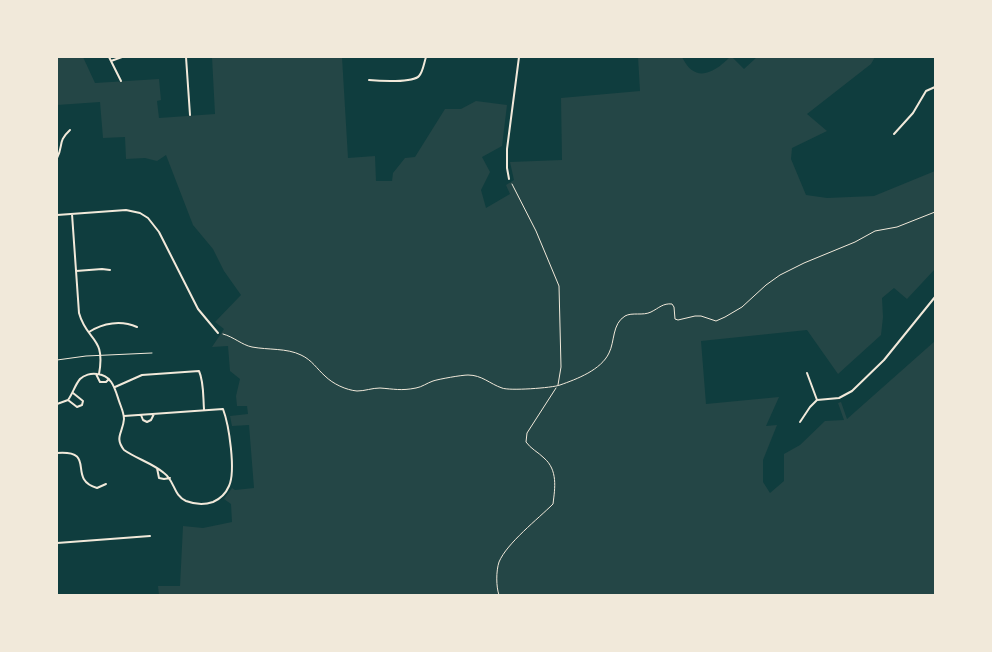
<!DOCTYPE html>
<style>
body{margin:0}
#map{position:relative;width:992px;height:652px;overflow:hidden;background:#0f3d3e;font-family:Commissioner,sans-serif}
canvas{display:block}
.frame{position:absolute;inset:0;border:58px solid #f1e9da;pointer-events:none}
</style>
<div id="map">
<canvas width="992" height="652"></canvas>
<div class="frame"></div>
</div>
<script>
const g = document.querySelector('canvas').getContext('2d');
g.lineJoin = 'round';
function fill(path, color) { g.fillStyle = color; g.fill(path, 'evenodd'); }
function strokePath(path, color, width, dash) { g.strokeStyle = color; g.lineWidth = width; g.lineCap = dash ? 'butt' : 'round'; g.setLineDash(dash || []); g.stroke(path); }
const green = new Path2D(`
 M 57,57 L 83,57 L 95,83 L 159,79 L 161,100 L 157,101 L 159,118 L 215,114 L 212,57 L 342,57 L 348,158 L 375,156 L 376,181 L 392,181 L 393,173 L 405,158 L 415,157 L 445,109 L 461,109 L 476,101 L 507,105 L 502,146 L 482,157 L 490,172 L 481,190 L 486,208 L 510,194 L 506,185 L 514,180 L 510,162 L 562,160 L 561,98 L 640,91 L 638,57 L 682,57 C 695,84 714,73 730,57 L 732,57 L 744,69 L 757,57 L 875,57 L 871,64 L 807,114 L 827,131 L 792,148 L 791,159 L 806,195 L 827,198 L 874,196 L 935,171 L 935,269 L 907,299 L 894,288 L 882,298 L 883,317 L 881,335 L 838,374 L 807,330 L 701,341 L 706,404 L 779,397 L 766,426 L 777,425 L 763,460 L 763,482 L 770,493 L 784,481 L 784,454 L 800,445 L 825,421 L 844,420 L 838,403 L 841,402 L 847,419 L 935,341 L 935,595 L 159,595 L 158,586 L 180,586 L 183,526 L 203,528 L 232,522 L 231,504 L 224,499 L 232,488 L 235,490 L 254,488 L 249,425 L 232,426 L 230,416 L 248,414 L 247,406 L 237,406 L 236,396 L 240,379 L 230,371 L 228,346 L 212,347 L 224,329 L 215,322 L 241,295 L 224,271 L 213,249 L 193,225 L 166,155 L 157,161 L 145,158 L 126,159 L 125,137 L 103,138 L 100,102 L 57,105 Z`);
const path = new Path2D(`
 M 512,184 L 536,231 L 559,286 L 561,367 L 558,385
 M 223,334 C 234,337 242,345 252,347 C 268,350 287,348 301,355 C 312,360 317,369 325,376 C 333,384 346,390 357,391 C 365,391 372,388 380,388 C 394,389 401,391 416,388 C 422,387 427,383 433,381 C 439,379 462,375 468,375 C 482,375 490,384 502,388 C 509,391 552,388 560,385 C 577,379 601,370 609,353 C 615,341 612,324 625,316 C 632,312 643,316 651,312 C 659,308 663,303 672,304 L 674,307 L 675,319 L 678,320 L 695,316 L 701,316 L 716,321 L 725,317 L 742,307 L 766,285 L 780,275 L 804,263 L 855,242 L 875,231 L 897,227 L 935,212
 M 499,595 C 496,587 496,571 499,562 C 507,543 538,519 553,504 C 555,488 558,470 544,458 C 538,452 531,449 526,442 L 527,433 L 556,388`);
const service = new Path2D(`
 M 57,360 L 86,356 L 152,353`);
const minor = new Path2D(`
 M 109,57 L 121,81
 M 186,57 L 190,115
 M 111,61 L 122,57
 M 369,80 C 379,81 413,83 419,76 C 423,72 424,63 426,57
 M 894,134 L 913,113 L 926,91 L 935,87
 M 57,158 C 64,145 57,142 70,130
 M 509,179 L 507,168 L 507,149 L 519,57
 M 72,214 L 79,313 C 87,342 106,336 99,374
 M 57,215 L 126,210 L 140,213 L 148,218 L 159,232 L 198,309 L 218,333
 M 76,271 L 102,269 L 110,270
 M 89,332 C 103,323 121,320 137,327
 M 807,373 L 817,400
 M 96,374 L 100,382 L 106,382 L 109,379
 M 115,387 L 142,375 L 199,371 C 204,382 203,397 204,409
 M 68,400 L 77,407 L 82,405 L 83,401 L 73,393
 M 57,404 L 68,400 C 73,393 75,385 80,379 C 84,375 91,373 97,374 C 112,375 115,389 119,401 C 121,407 124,413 124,419 C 123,433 114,437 124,450 C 137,459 152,463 164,473 C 175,481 173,495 186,501 C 194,504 204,505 213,502 C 220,499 226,493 229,486 C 236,471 229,425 223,409 L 124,416
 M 141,415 L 143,420 L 147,422 L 151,420 L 154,414
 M 800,422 L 810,407 L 817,400 L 839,398 L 852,391 L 884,360 L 935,297
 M 57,453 C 98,450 66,479 97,488 L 106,484
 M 157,468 L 159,478 L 164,479 L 170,478
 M 57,543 L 150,536`);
fill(green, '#244646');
strokePath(path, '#f1e9da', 1);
strokePath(service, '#f1e9da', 1);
strokePath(minor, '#f1e9da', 2);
</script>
